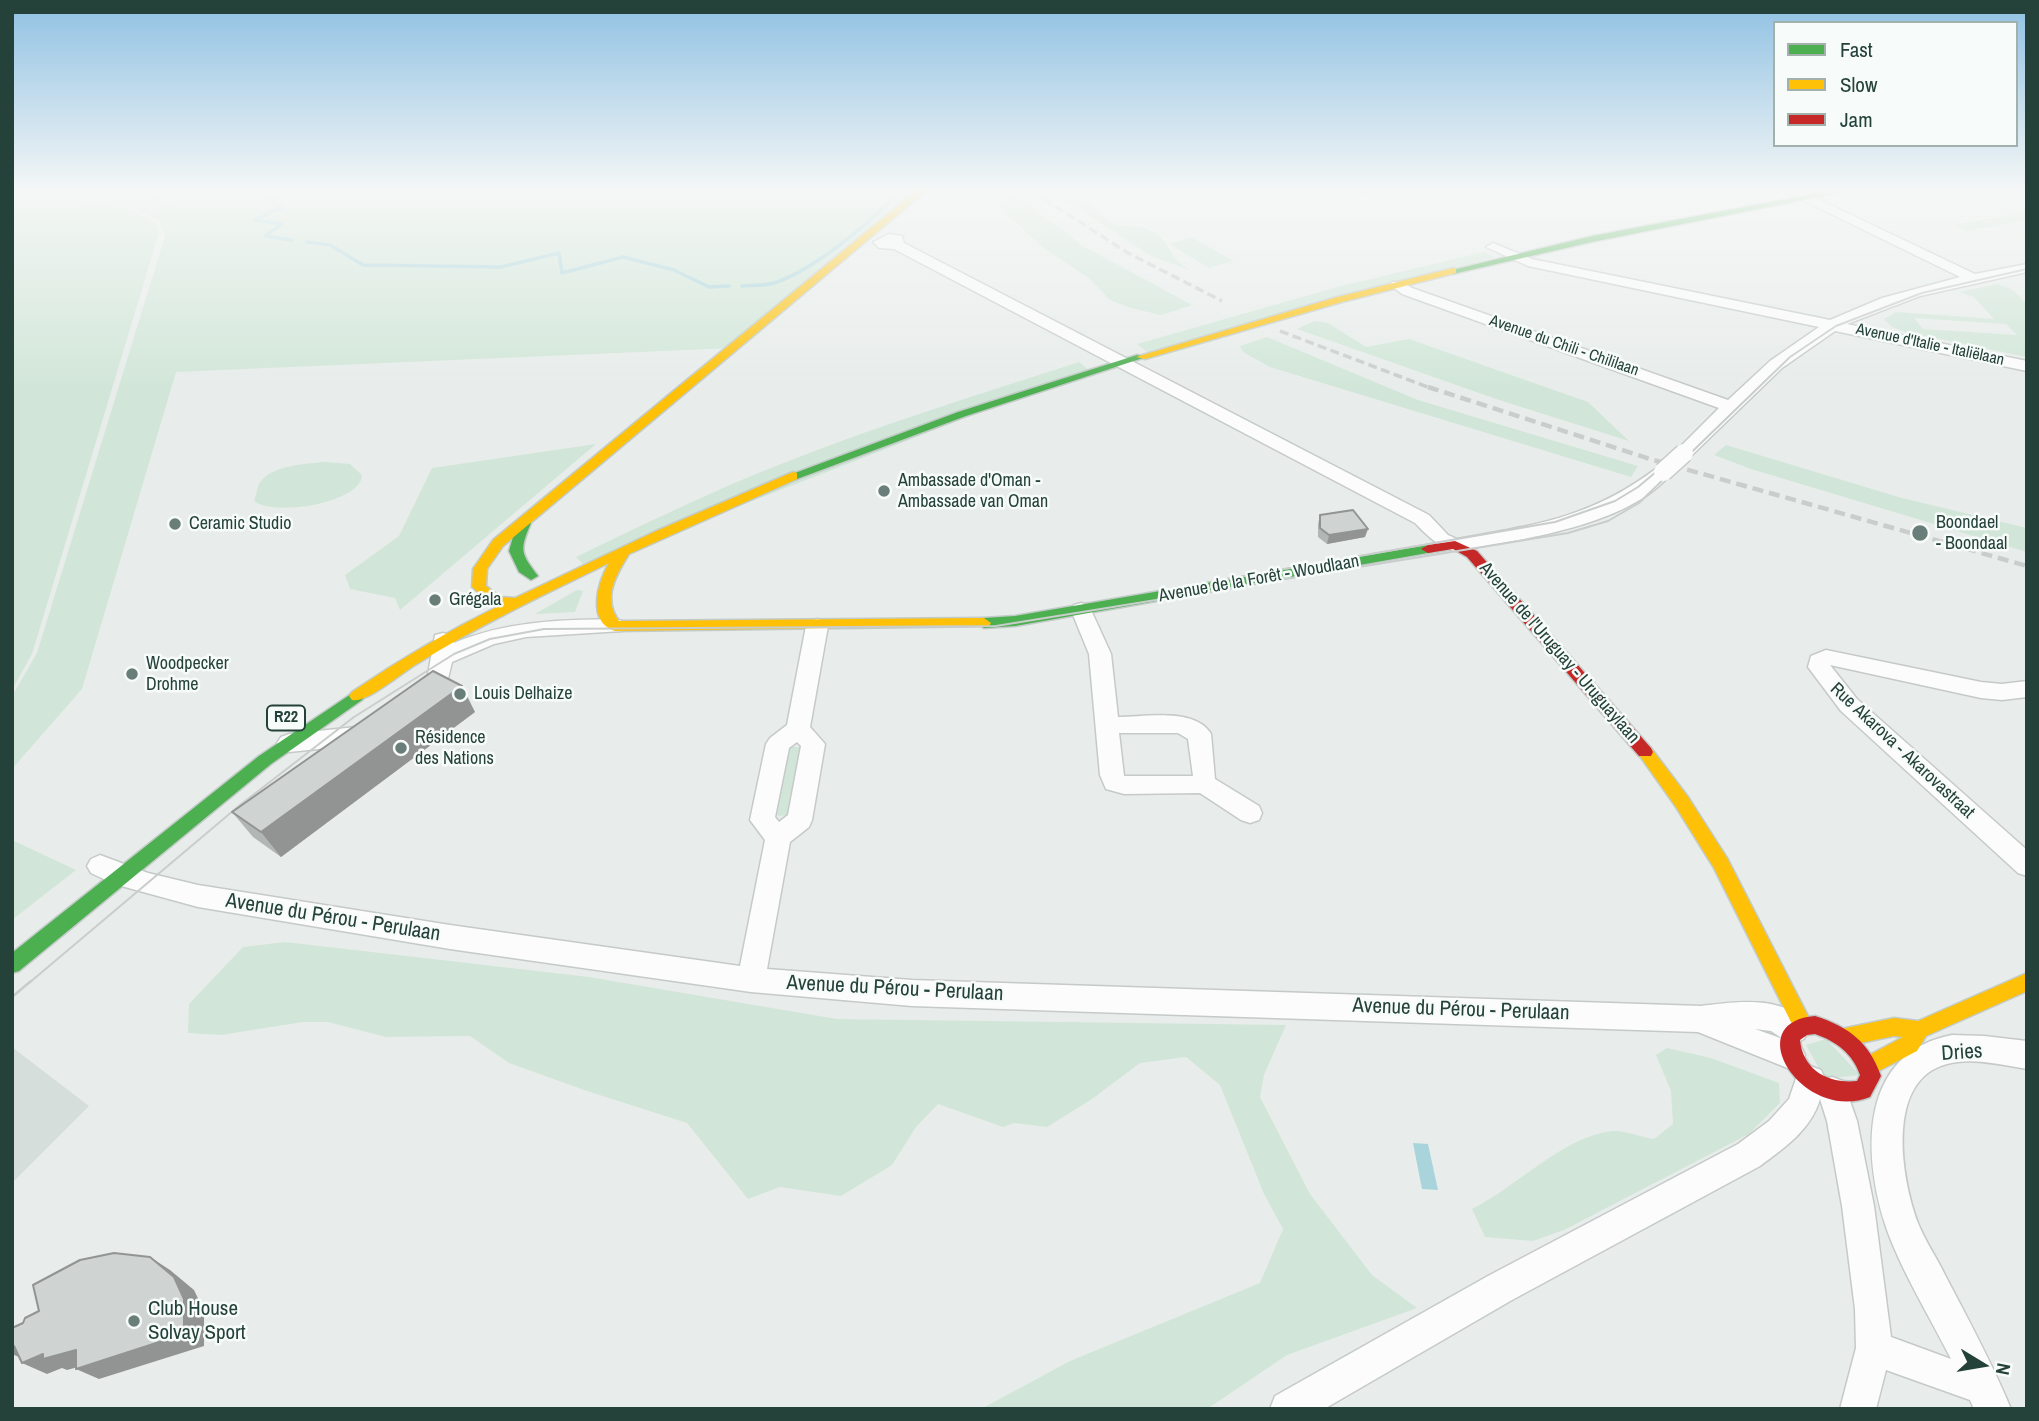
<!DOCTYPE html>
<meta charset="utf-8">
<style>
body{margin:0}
#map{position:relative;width:2039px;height:1421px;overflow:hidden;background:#e8edeb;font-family:"Archivo Narrow",sans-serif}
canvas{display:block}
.frame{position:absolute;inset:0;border:14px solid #24423a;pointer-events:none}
.legend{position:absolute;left:1773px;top:21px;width:245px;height:126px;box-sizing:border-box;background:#f7fbf9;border:2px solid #a3b1ad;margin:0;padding:9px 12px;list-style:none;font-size:21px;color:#24423a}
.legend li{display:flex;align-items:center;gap:14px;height:35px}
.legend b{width:35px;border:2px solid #a3b1ad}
.north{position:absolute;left:1948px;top:1330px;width:70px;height:70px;-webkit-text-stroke:5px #f7fbf9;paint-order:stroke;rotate:101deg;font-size:19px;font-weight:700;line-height:28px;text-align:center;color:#24423a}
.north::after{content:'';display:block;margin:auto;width:24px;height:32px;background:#24423a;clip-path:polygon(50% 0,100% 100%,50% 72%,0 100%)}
</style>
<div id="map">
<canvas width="2039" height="1421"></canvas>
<div class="frame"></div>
<ul class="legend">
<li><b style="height:9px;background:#4caf50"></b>Fast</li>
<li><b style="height:9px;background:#ffc107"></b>Slow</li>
<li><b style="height:9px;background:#c62828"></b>Jam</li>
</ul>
<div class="north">N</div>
</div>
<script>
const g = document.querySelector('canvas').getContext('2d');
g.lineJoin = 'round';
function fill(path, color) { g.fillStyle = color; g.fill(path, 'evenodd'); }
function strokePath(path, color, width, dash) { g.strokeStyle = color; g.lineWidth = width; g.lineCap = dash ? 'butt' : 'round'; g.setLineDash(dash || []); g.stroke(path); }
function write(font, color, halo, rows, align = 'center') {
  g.font = font + ' "Archivo Narrow",sans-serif'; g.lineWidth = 5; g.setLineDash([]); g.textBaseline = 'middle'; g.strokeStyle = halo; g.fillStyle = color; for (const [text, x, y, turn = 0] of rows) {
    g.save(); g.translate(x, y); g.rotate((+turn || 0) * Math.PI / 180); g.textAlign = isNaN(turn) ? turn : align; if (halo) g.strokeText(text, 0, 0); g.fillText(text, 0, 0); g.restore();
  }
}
const built = new Path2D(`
 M 12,1047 L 89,1106 L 12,1183 Z`);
const green = new Path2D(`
 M 12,190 C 60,190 132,181 174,204 L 178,190 L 924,190 L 733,348 L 176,372 L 82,689 L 12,769 L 12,696 L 37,653 L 165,236 L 159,221 C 116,196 61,196 12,199 Z
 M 1014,190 L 1078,190 L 1081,197 L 1114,225 L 1143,227 L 1160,236 L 1178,262 L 1192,271 L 1151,256 L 1073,205 L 1053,197 L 1029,202 C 1043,220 1064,229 1081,245 L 1192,305 L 1161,315 L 1131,308 L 1110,300 L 1090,279 L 1041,246 L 1000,208 L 1005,198 Z
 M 1196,190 L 1428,190 L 1366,196 Z
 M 12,200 C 52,198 129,196 159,227 L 158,236 L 32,654 L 12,690 Z
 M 2027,212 L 2027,220 L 1967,231 L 1954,225 Z
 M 1192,237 L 1233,261 L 1209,268 L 1169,244 Z
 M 1484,252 L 1495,257 L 1147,352 L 1137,344 L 1341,286 Z
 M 1998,284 L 2013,290 L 2027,304 L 2027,357 L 1905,332 L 1892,327 L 1884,319 L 1896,312 L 1994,319 L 1974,297 L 1959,292 ZM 1914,318 L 2006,324 L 2017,335 L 1923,329 Z
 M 1314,321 L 1328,323 L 1366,347 L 1409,339 L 1588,402 L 1629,441 L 1499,400 L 1297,329 Z
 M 1267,337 L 1418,400 L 1638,466 L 1631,477 L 1270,367 L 1243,352 L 1240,346 Z
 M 1079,362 L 1089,370 L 585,566 L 576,557 C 642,525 708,493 776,466 C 875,426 978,395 1079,362 Z
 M 596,444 L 400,610 L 395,598 L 350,589 L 345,575 L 399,536 L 432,468 Z
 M 1726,445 L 1902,498 L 2027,528 L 2027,552 L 1751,469 L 1714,455 Z
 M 324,462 L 350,464 L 362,475 C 362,503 273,517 254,501 C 256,496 257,488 259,484 C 270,465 305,464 324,462 Z
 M 577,590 L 583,591 L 575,612 L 535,614 Z
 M 791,747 L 799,747 L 805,750 L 792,814 L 780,816 L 772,814 L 785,750 Z
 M 12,840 L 76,870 L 12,920 Z
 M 285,942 L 589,977 L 837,1019 L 1286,1025 L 1264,1075 L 1260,1097 L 1310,1194 L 1372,1275 L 1417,1308 L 1287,1355 L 1207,1409 L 981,1409 L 1070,1361 L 1260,1283 L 1283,1229 L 1264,1194 L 1220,1085 L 1186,1057 L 1140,1063 L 1092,1099 L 1047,1127 L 1014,1123 L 1003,1127 L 938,1104 L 916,1127 L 892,1165 L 841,1196 L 780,1187 L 748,1199 L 687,1123 L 587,1091 L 509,1063 L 470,1036 L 386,1037 L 328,1022 L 303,1022 L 221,1035 L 188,1033 L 189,1004 L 243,947 Z
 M 1826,1039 L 1860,1075 L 1825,1079 L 1806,1045 Z
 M 1667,1048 L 1711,1058 L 1779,1083 L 1780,1103 L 1749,1134 L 1564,1230 L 1533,1241 L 1485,1237 L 1472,1209 C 1515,1188 1564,1136 1612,1131 C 1624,1130 1641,1137 1654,1139 L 1673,1124 L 1671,1091 L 1656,1055 Z`);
const water = new Path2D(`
 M 1413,1143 L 1428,1144 L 1438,1190 L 1422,1189 Z`);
const stream = new Path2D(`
 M 262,190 L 281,208 L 254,220 L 282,224 L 265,236 L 292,240
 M 307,242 L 330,245 L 363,265 L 501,267 L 559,253 L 562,273 L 623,257 L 674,270 L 709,287 L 729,286
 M 742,286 C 752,285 764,286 774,283 C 814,270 873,221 901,190`);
const street = new Path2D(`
 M 1782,190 L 1799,190 L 1975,274 L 2027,264 L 2027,272 L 1920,296 L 1847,324 L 2027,361 L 2027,371 L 1835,331 L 1782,368 L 1690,457 L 1678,457 L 1675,453 L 1678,449 L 1719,408 L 1402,294 L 1390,285 L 1392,282 L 1402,282 L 1412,288 L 1728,400 L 1770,361 L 1819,327 L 1528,266 L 1486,247 L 1493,243 L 1532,259 L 1830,320 L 1882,298 L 1960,277 Z
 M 889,234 L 902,236 L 904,243 L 1429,515 L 1448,535 L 1457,539 C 1536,525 1591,518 1657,468 L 1663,467 L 1672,472 C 1631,526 1518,540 1455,551 C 1437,546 1428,536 1415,523 L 894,249 L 879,248 L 873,242 Z
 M 1081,603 L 1088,605 L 1091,610 L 1111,654 L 1118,717 C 1144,717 1195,707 1211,734 L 1215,779 L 1259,806 L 1262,813 L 1259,820 L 1250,823 L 1241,820 L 1200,793 L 1124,794 L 1106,789 L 1100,775 L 1089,654 L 1071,610 L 1074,605 ZM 1119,733 L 1178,733 L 1188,739 L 1193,776 L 1124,776 Z
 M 615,619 L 622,621 L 626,626 L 622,631 L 526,637 L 494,644 L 452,662 L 444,695 L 424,705 L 416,703 L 413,697 L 426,685 L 435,635 L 443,633 L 451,635 L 454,643 C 506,621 559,620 615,619 Z
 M 817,619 L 824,621 L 828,626 L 810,727 L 825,744 L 812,820 L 809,827 L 790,842 L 767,969 L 912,980 L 1701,1006 C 1733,1002 1792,993 1808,1030 L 1804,1039 L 1795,1043 L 1800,1045 L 1805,1055 L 1800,1065 L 1790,1069 L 1698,1032 L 912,1006 L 751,992 L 450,949 L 198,907 L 114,884 L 91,873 L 87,866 L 91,859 L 100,855 L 148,873 L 198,885 L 450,925 L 740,966 L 765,840 L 750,820 L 766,744 L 770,738 L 787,725 L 806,626 L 810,621 ZM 797,742 L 801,746 L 788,815 L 779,822 L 775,817 L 789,748 ZM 1755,1029 L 1771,1031 L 1783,1039 Z
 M 1826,650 L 1981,682 L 2002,684 L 2027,681 L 2027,697 L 2002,700 L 1981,698 L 1830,665 L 1857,699 L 2027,850 L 2027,876 L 2018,873 L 1841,711 L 1808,667 L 1811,656 Z
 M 366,726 L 374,729 L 378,735 L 374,741 L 366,744 L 289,752 L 281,749 L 277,743 L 281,737 L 289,734 Z
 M 1952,1035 L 1984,1036 L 2027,1041 L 2027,1069 C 2002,1065 1972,1057 1947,1064 C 1885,1080 1901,1178 1918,1223 C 1925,1241 1937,1258 1945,1275 C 1968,1319 1992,1363 2011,1409 L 1974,1409 L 1970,1400 L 1886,1370 L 1876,1409 L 1840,1409 L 1856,1348 L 1855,1309 L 1842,1206 L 1827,1121 L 1820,1099 C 1811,1130 1784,1148 1760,1166 L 1512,1300 L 1324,1409 L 1270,1409 L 1275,1396 L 1488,1276 L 1738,1144 L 1769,1121 L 1789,1099 L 1799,1070 L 1810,1066 L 1821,1070 L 1825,1079 L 1832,1077 L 1843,1081 L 1857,1121 L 1874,1206 L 1891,1337 L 1951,1359 C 1930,1317 1899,1267 1885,1224 C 1862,1151 1860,1053 1952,1035 Z`);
const fast = new Path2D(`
 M 1833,190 L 1853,190 L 1592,242 L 1453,274 L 1448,271 L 1592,236 Z
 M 1137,355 L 1146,357 L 966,416 L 797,479 L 793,480 L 787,476 L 958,412 Z
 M 524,519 L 531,523 C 519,551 521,553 538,576 L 531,580 L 519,572 L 509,551 L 517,523 Z
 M 1428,545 L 1435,549 L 1433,552 L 1015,626 L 984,628 L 977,623 L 984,618 L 1015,616 Z
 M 357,690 L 362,692 L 365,696 L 362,700 L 271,764 L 19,971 L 12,973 L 12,953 L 259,756 Z`);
const slow = new Path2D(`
 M 917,190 L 927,190 L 503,546 L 487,569 L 486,586 L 500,597 L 515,598 L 654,532 L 793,472 L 797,473 L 797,479 L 629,554 C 616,575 602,598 619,621 L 984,618 L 991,623 L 989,626 L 615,631 C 586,621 598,582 609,563 C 543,595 478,626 415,665 C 402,673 365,704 352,700 L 349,696 L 352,692 C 399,660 448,631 499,606 L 491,604 L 472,587 L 473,569 L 493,540 Z
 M 1453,268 L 1456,269 L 1456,273 L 1342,302 L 1145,359 L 1136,357 L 1334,298 Z
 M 1645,746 L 1651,748 L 1688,797 L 1727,858 L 1810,1020 L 1813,1026 L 1810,1032 L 1803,1035 L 1796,1032 L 1714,868 L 1676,807 L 1637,752 L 1639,748 Z
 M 2027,973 L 2027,991 L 1926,1036 L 1917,1051 L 1869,1076 L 1862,1073 L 1859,1066 L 1862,1059 L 1903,1037 L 1894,1036 L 1846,1046 L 1839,1044 L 1836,1037 L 1839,1030 L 1846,1028 L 1894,1018 L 1918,1021 Z`);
const jam = new Path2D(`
 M 1455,541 L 1477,551 L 1651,748 L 1653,752 L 1651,756 L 1639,756 L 1467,557 L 1453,549 L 1428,553 L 1421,549 L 1428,545 Z
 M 1815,1016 C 1849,1027 1869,1042 1881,1076 L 1870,1097 C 1803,1124 1738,1022 1815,1016 ZM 1815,1034 C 1836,1041 1853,1054 1860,1075 L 1857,1081 C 1828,1084 1803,1070 1800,1040 L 1807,1035 Z`);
const tramFar1 = new Path2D(`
 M 1215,581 L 1555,522 L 1615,501 L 1638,487 L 1669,461
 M 29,983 L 240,805 L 354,717 L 454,654 L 490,639 L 544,629 L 996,626 L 1568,533 L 1608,521 L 1639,503 L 1790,357 L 1836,326 L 1922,293 L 2027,269`);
const tram = new Path2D(`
 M 12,997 L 31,981`);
const railFar1 = new Path2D(`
 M 1044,199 L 1128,253 L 1222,301
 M 1280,331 L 1433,389`);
const rail = new Path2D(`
 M 1428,387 L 1650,459 L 2027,566`);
const streetBridge = new Path2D(`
 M 1663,472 L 1684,453`);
const wall = new Path2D(`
 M 1320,515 L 1365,537 L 1327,544 L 1318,537 L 1318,524 Z
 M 475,712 L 281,857 L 253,837 L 232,812 Z`);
const shadedWall = new Path2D(`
 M 1368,529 L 1365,537 L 1327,544 L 1329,535 Z
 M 462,686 L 475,712 L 281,857 L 261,832 Z
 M 150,1257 L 170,1270 L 194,1290 L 204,1311 L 204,1346 L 99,1379 L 76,1369 L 92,1363 L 67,1370 L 62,1368 L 47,1374 L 22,1363 L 28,1361 L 12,1354 L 12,1347 Z`);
const building = new Path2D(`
 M 1353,510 L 1368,529 L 1329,535 L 1320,528 L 1320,515 Z
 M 433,671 L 462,686 L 261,832 L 232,812 Z
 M 114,1253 L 150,1257 L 174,1277 L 184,1299 L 184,1334 L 76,1369 L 76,1350 L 43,1359 L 43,1354 L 22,1363 L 14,1346 L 12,1347 L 12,1328 L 23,1323 L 25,1318 L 39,1311 L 33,1285 L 80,1260 Z`);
const markers = [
 [884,491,7,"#697e78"],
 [175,524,7,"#697e78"],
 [1920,533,9,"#697e78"],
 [435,600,7,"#697e78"],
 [132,674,7,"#697e78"],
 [460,694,7,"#697e78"],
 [401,748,7,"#697e78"],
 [134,1321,7,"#697e78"]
];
const farStreetnames = [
 ["Avenue d'Italie - Italiëlaan",1930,345,12],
 ["Avenue du Chili - Chililaan",1564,346,19]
];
const shields = [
 [286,718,38]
];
const shieldNames = [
 ["R22",286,718]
];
const poiNames = [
 ["Ambassade d'Oman -",898,481],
 ["Ambassade van Oman",898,502],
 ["Boondael",1936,523],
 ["- Boondaal",1936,544],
 ["Ceramic Studio",189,524],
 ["Grégala",449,600],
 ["Woodpecker",146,664],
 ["Drohme",146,685],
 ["Louis Delhaize",474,694],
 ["Résidence",415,738],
 ["des Nations",415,759]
];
const streetNames = [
 ["Avenue de la Forêt - Woudlaan",1259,579,-10],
 ["Avenue de l'Uruguay - Uruguaylaan",1559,653,49],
 ["Rue Akarova - Akarovastraat",1902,751,43]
];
const nearStreetnames = [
 ["Avenue du Pérou - Perulaan",333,918,9],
 ["Avenue du Pérou - Perulaan",895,989,3],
 ["Avenue du Pérou - Perulaan",1461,1010,2],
 ["Dries",1962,1053,-4]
];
const nearPoinames = [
 ["Club House",148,1309],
 ["Solvay Sport",148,1333]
];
fill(built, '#d6dedb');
fill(green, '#d1e6d8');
fill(water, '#a9d4db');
strokePath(stream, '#a9d4db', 3.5);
strokePath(street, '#c5cac8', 3);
strokePath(fast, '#c3cbc8', 3);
strokePath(slow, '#c3cbc8', 3);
strokePath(jam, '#c3cbc8', 3);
fill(street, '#fcfcfc');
fill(fast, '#4caf50');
fill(slow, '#ffc107');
fill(jam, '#c62828');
strokePath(tramFar1, '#c9cdcc', 2);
strokePath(tram, '#c9cdcc', 2.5);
strokePath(railFar1, '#c9cdcc', 3.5, [9, 4.5]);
strokePath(rail, '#c9cdcc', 4.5, [11, 6]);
strokePath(streetBridge, '#c5cac8', 21, []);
strokePath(streetBridge, '#fcfcfc', 18);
fill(wall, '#b2b6b5');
fill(shadedWall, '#919493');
fill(building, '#cfd4d2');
strokePath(building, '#919493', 2);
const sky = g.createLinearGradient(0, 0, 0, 389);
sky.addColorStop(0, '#8fc1e3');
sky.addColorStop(0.49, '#f5f7f6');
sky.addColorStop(1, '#f5f7f600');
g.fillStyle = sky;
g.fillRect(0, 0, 2039, 389);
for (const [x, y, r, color] of markers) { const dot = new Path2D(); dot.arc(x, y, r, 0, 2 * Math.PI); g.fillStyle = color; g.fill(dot); strokePath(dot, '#f7fbf9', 2.5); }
write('16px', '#24423a', '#f7fbf9', farStreetnames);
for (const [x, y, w] of shields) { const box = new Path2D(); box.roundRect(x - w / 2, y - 12.5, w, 25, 5); g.fillStyle = '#f7fbf9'; g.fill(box); strokePath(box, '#24423a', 2); }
write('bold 16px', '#24423a', null, shieldNames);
write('18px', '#24423a', '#f7fbf9', poiNames, 'left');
write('18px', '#24423a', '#f7fbf9', streetNames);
write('21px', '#24423a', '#f7fbf9', nearStreetnames);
write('21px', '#24423a', '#f7fbf9', nearPoinames, 'left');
</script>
